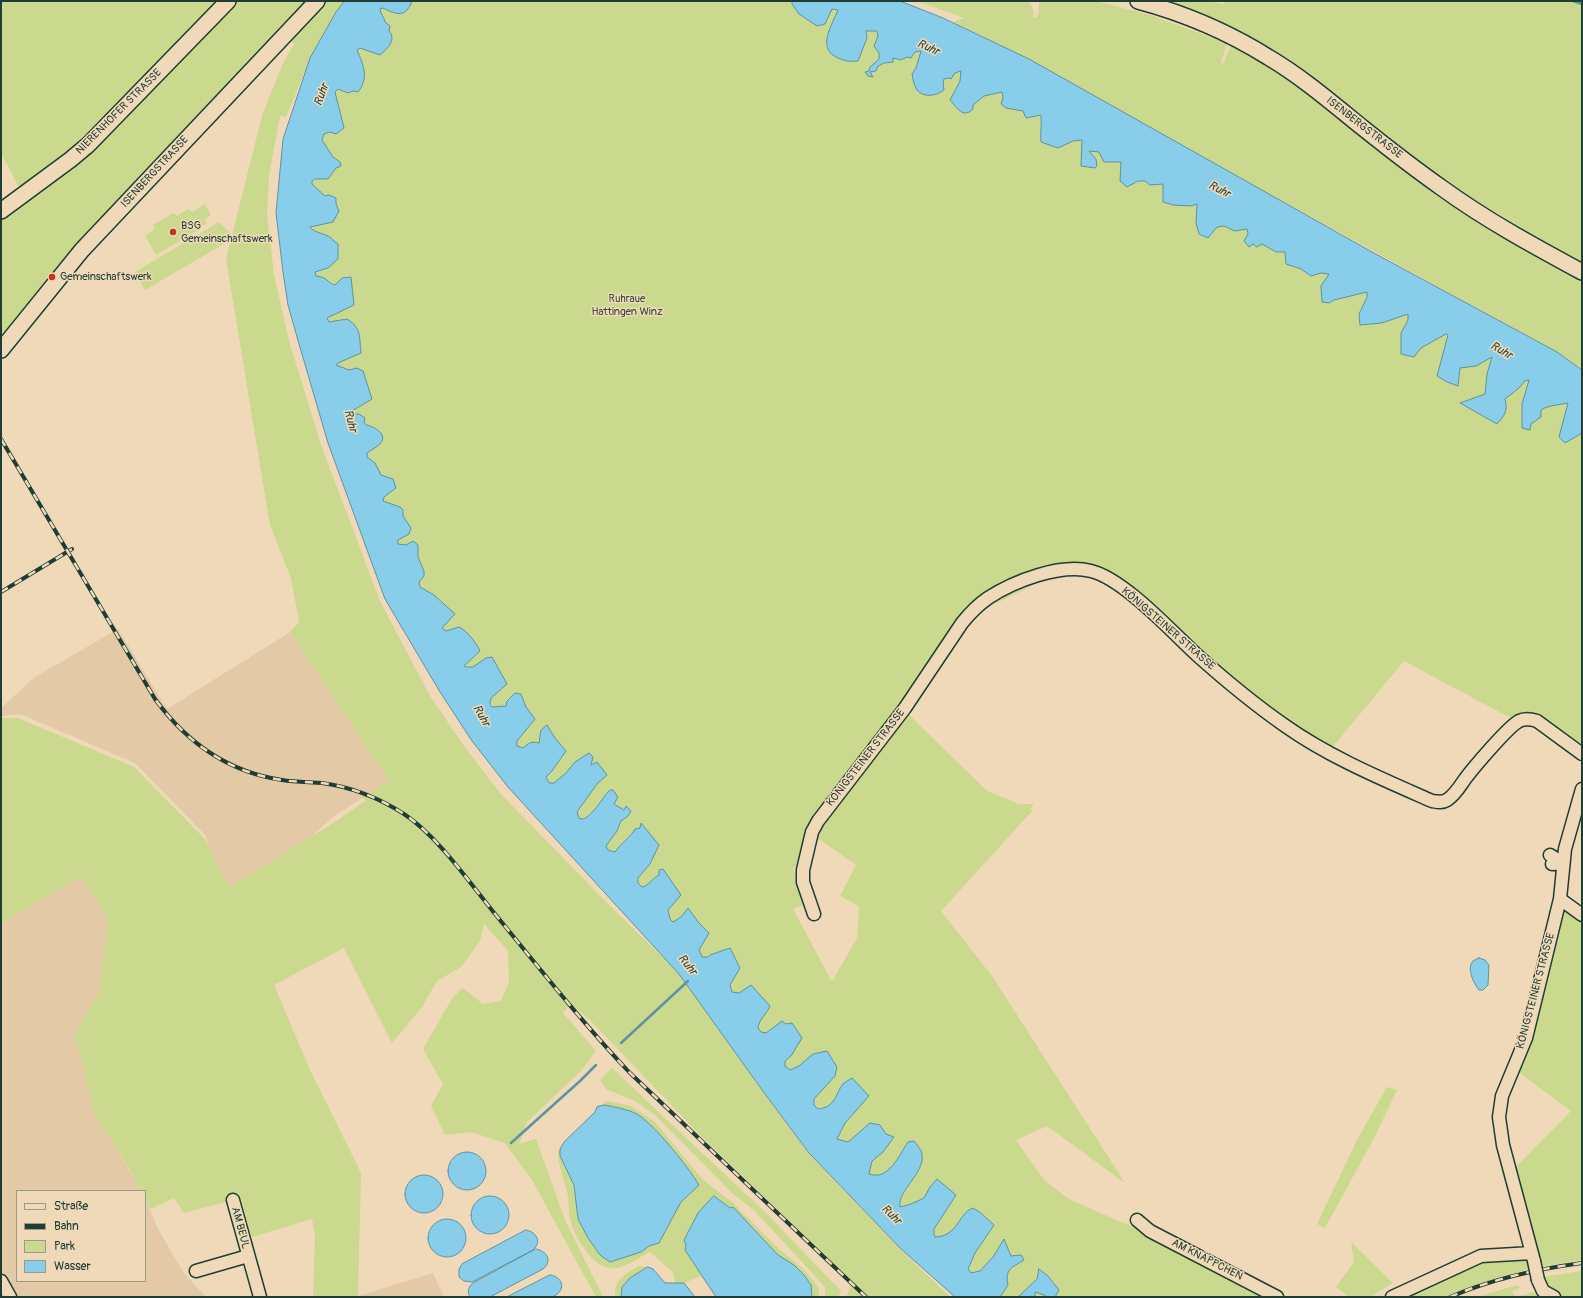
<!DOCTYPE html>
<meta charset="utf-8">
<style>
body{margin:0}
#map{position:relative;width:1583px;height:1298px;overflow:hidden;background:#f0d9b8;font-family:Pangolin,sans-serif}
canvas{display:block}
.frame{position:absolute;inset:0;border:2px solid #1f3d34;pointer-events:none}
.legend{position:absolute;left:16px;top:1190px;width:130px;height:92px;box-sizing:border-box;background:#f0d9b8;border:1px solid #9c9b83;margin:0;padding:5px 7px;list-style:none;font-size:12px;color:#1f3d34}
.legend li{display:flex;align-items:center;gap:8px;height:20px}
.legend b{width:20px;border:1px solid #9c9b83}
</style>
<div id="map">
<canvas width="1583" height="1298"></canvas>
<div class="frame"></div>
<ul class="legend">
<li><b style="height:5px;background:#f0d9b8"></b>Straße</li>
<li><b style="height:5px;background:#1f3d34"></b>Bahn</li>
<li><b style="height:11px;background:#cad98d"></b>Park</li>
<li><b style="height:11px;background:#88cde9"></b>Wasser</li>
</ul>
</div>
<script>
const g = document.querySelector('canvas').getContext('2d');
g.lineJoin = 'round';
function fill(path, color) { g.fillStyle = color; g.fill(path, 'evenodd'); }
function strokePath(path, color, width, dash) { g.strokeStyle = color; g.lineWidth = width; g.lineCap = dash ? 'butt' : 'round'; g.setLineDash(dash || []); g.stroke(path); }
function write(font, color, halo, rows, align = 'center') {
  g.font = font + ' Pangolin,sans-serif'; g.lineWidth = 3; g.setLineDash([]); g.textBaseline = 'middle'; g.strokeStyle = halo; g.fillStyle = color; for (const [text, x, y, turn = 0] of rows) {
    g.save(); g.translate(x, y); g.rotate((+turn || 0) * Math.PI / 180); g.textAlign = isNaN(turn) ? turn : align; if (halo) g.strokeText(text, 0, 0); g.fillText(text, 0, 0); g.restore();
  }
}
const built = new Path2D(`
 M 118,629 L 167,709 L 290,632 L 389,781 L 333,817 L 312,836 L 225,890 L 205,835 L 135,763 L 20,714 L 1,716 L 1,708 L 35,677 Z
 M 81,876 L 108,920 L 99,994 L 75,1033 L 95,1115 L 134,1177 L 141,1191 L 17,1191 L 17,1281 L 145,1281 L 145,1199 L 157,1227 L 183,1272 L 206,1297 L 1,1297 L 1,924 Z
 M 433,1273 L 444,1297 L 355,1297 L 358,1296 Z`);
const green = new Path2D(`
 M 1,1 L 307,1 L 271,43 L 1,346 L 1,217 L 26,201 L 1,153 Z
 M 325,1 L 345,1 C 318,36 303,77 286,117 L 280,116 L 269,176 L 267,214 L 274,275 L 289,341 L 321,445 L 380,601 L 430,696 L 464,746 L 500,793 L 603,899 L 679,973 L 768,1099 L 809,1154 L 899,1248 L 950,1297 L 847,1296 L 852,1281 L 698,1133 L 589,1019 L 571,1004 L 563,1013 L 596,1051 L 581,1071 L 527,1122 L 519,1144 L 536,1139 L 565,1220 L 603,1297 L 596,1297 L 532,1180 L 505,1143 L 471,1132 L 445,1135 L 431,1106 L 443,1084 L 423,1049 L 453,997 L 463,988 L 483,1004 L 501,1001 L 509,982 L 508,951 L 484,924 L 480,941 L 461,967 L 437,981 L 422,1007 L 392,1043 L 344,948 L 274,985 L 310,1070 L 361,1173 L 358,1296 L 313,1297 L 315,1236 L 312,1219 L 252,1237 L 241,1198 L 184,1213 L 174,1198 L 150,1209 L 145,1199 L 145,1191 L 141,1191 L 134,1176 L 95,1115 L 75,1033 L 99,994 L 108,920 L 81,876 L 1,924 L 1,718 L 18,718 L 134,767 L 205,839 L 229,887 L 335,822 L 365,801 L 363,797 L 389,781 L 290,632 L 299,622 L 291,578 L 270,525 L 226,259 L 262,116 L 282,65 L 294,44 L 289,38 Z
 M 383,1 L 827,1 L 990,85 L 1150,179 L 1160,185 L 1163,184 L 1164,187 L 1407,314 L 1408,313 L 1488,359 L 1492,357 L 1491,361 L 1525,381 L 1529,380 L 1529,383 L 1565,404 L 1568,403 L 1568,405 L 1582,414 L 1582,758 L 1541,723 L 1520,721 L 1503,714 L 1404,661 L 1330,750 L 1310,740 L 1099,574 L 1064,570 L 974,614 L 906,712 L 987,791 L 1019,804 L 1034,804 L 1030,809 L 1033,810 L 941,911 L 992,976 L 1125,1183 L 1047,1126 L 1016,1140 L 1044,1180 L 1069,1199 L 1121,1222 L 1128,1224 L 1140,1229 L 1266,1297 L 1000,1297 L 971,1273 L 968,1269 L 970,1265 L 944,1237 L 935,1238 L 934,1234 L 934,1229 L 914,1203 L 900,1207 L 899,1203 L 904,1193 L 886,1173 L 877,1176 L 869,1174 L 872,1161 L 874,1159 L 855,1137 L 848,1142 L 837,1138 L 828,1106 L 825,1108 L 818,1108 L 814,1105 L 814,1100 L 819,1094 L 794,1069 L 790,1070 L 785,1066 L 784,1061 L 789,1057 L 766,1033 L 761,1032 L 758,1028 L 759,1022 L 739,993 L 732,992 L 730,985 L 710,955 L 708,957 L 702,957 L 700,954 L 680,918 L 673,922 L 670,919 L 668,910 L 651,881 L 645,887 L 642,886 L 638,883 L 638,878 L 643,872 L 615,852 L 608,850 L 606,846 L 612,836 L 591,813 L 586,819 L 582,819 L 579,818 L 577,813 L 583,805 L 558,780 L 554,783 L 549,783 L 545,778 L 551,772 L 523,748 L 517,746 L 517,741 L 490,702 L 468,675 L 418,600 L 336,402 L 317,277 L 316,276 L 315,272 L 312,230 L 310,226 L 316,225 L 318,189 L 312,184 L 312,181 L 318,179 L 324,143 L 322,140 L 335,92 L 351,50 ZM 816,837 L 856,865 L 840,896 L 859,906 L 857,938 L 833,980 L 831,980 L 793,909 L 808,903 L 793,869 L 816,841 Z
 M 917,1 L 1027,1 C 1033,6 1034,11 1033,18 L 1037,17 L 1039,12 L 1039,1 L 1093,1 L 1112,5 L 1153,16 L 1227,43 L 1221,63 L 1223,64 L 1231,45 L 1264,61 L 1303,88 L 1379,150 L 1437,192 L 1582,279 L 1582,369 L 1557,352 L 1204,158 L 1025,57 L 953,22 L 964,18 Z
 M 1162,1 L 1201,1 L 1224,4 L 1224,1 L 1582,1 L 1582,266 L 1546,246 L 1504,217 L 1469,197 L 1435,173 L 1291,60 L 1268,46 Z
 M 205,204 L 211,215 L 205,219 L 207,223 L 201,226 L 202,228 L 156,255 L 145,236 L 155,229 L 153,225 L 174,213 L 177,216 L 189,209 L 192,212 Z
 M 219,222 L 231,234 L 229,241 L 145,290 L 135,272 Z
 M 1562,905 L 1582,918 L 1582,1260 L 1539,1267 L 1513,1170 L 1571,1111 L 1517,1071 Z
 M 612,1068 L 766,1213 L 841,1291 L 839,1297 L 825,1297 L 825,1287 L 755,1211 L 733,1194 L 655,1115 L 635,1101 L 606,1089 L 600,1080 Z
 M 1387,1087 L 1397,1090 L 1373,1140 L 1325,1228 L 1317,1224 L 1357,1140 Z
 M 607,1101 L 631,1106 L 655,1122 L 703,1180 L 731,1201 L 778,1248 L 801,1267 L 812,1279 L 819,1289 L 819,1297 L 716,1297 L 701,1276 L 684,1283 L 675,1283 L 673,1272 L 650,1252 C 640,1257 627,1266 617,1268 C 595,1273 573,1236 570,1218 C 568,1211 569,1203 568,1196 C 565,1181 558,1167 558,1151 L 560,1149 L 560,1156 L 574,1185 L 578,1219 L 610,1262 L 641,1252 L 649,1246 L 659,1243 L 681,1202 L 691,1191 L 636,1113 L 605,1105 L 597,1107 Z
 M 1351,1242 L 1393,1283 L 1370,1297 L 1349,1297 L 1336,1287 L 1354,1262 Z
 M 1527,1256 L 1532,1268 L 1481,1283 L 1444,1297 L 1398,1297 L 1474,1260 Z
 M 639,1266 L 648,1267 L 630,1278 L 622,1287 L 621,1297 L 615,1297 C 613,1281 626,1272 639,1266 Z
 M 1582,1271 L 1582,1297 L 1562,1297 L 1546,1290 L 1541,1277 Z
 M 1517,1285 L 1520,1287 L 1518,1289 L 1512,1291 L 1515,1296 L 1524,1295 L 1536,1291 L 1547,1297 L 1477,1297 Z`);
const water = new Path2D(`
 M 345,1 L 412,1 C 406,18 397,15 383,8 L 380,9 C 381,15 384,17 385,22 L 390,26 L 389,31 C 397,40 387,49 380,55 L 360,48 L 357,50 C 364,66 369,78 358,92 L 353,91 L 348,93 L 338,89 L 335,92 L 344,128 L 336,134 L 330,132 L 324,134 L 322,140 L 333,157 L 340,162 L 341,166 L 336,168 L 328,179 L 315,179 L 312,181 L 312,184 L 325,196 L 329,195 L 336,198 L 336,204 L 339,211 L 333,222 L 310,227 C 314,233 325,233 331,238 C 333,240 335,242 338,244 L 338,259 L 328,268 L 315,272 L 316,276 C 328,277 327,283 335,285 L 342,278 L 351,277 L 354,305 L 327,318 L 329,322 L 347,319 C 362,328 359,337 361,353 L 338,363 L 336,365 L 349,370 L 357,368 L 363,371 L 372,399 L 352,411 L 354,414 L 359,414 L 365,418 L 364,422 L 366,425 C 373,426 389,434 380,444 C 377,447 371,450 367,453 L 367,457 L 375,463 L 381,475 L 393,479 L 396,488 L 384,497 L 383,501 L 400,507 L 403,510 L 403,516 L 411,528 L 409,534 L 398,540 L 398,544 L 406,545 L 413,541 L 418,545 L 418,557 L 424,571 L 424,576 L 419,582 L 420,587 L 434,595 L 455,614 L 442,628 L 446,631 L 459,627 C 467,631 476,642 480,651 L 464,666 L 466,667 L 473,667 L 486,658 L 492,657 L 507,684 L 491,698 L 490,704 L 492,707 L 506,706 L 507,701 L 515,693 L 521,694 L 526,707 L 535,719 L 517,741 L 517,746 L 523,748 C 529,743 531,741 539,743 L 541,730 L 547,725 L 555,738 L 566,751 L 552,771 L 546,777 L 549,783 L 554,783 L 566,773 L 575,762 L 589,753 L 593,757 L 591,765 L 597,762 L 607,775 L 597,784 L 577,812 L 579,818 L 582,819 C 591,818 602,799 608,792 L 610,790 L 613,790 L 618,797 L 614,804 L 624,810 L 626,806 L 631,811 L 628,816 L 621,821 L 617,831 L 606,846 L 608,850 L 615,852 C 621,843 631,837 635,829 L 640,828 L 641,823 L 659,845 L 650,864 L 638,878 L 638,883 L 642,887 C 649,886 652,878 659,875 L 659,870 L 663,869 L 681,895 L 668,910 L 670,919 L 673,922 L 681,917 L 688,908 L 699,923 L 709,933 L 699,950 L 702,957 L 708,957 L 710,955 L 730,948 L 740,968 L 730,985 L 732,992 L 739,993 L 751,985 L 770,1006 C 767,1014 759,1019 758,1028 L 761,1032 L 766,1033 L 782,1021 L 786,1024 L 792,1023 L 802,1038 L 791,1056 L 785,1061 L 785,1066 L 790,1070 L 799,1066 L 813,1054 L 827,1051 L 837,1067 L 835,1076 L 814,1099 L 814,1105 L 818,1109 C 836,1107 835,1094 843,1084 C 845,1082 849,1080 852,1078 L 869,1096 L 845,1123 L 837,1139 L 848,1142 L 870,1123 L 880,1125 L 886,1134 L 894,1137 L 883,1152 L 872,1161 L 869,1174 C 889,1181 899,1155 908,1142 L 914,1141 C 917,1145 922,1150 922,1155 C 925,1173 897,1191 900,1207 L 911,1204 L 924,1198 L 930,1187 L 937,1179 L 956,1195 L 934,1229 L 934,1234 L 935,1237 C 959,1236 958,1213 973,1208 L 981,1213 L 994,1225 L 975,1253 L 968,1269 L 971,1273 L 980,1271 L 993,1257 L 1004,1239 L 1011,1256 L 1021,1255 L 1024,1260 C 1011,1268 1005,1269 1008,1285 L 1000,1297 L 955,1297 L 900,1248 L 809,1153 L 765,1094 L 679,974 L 508,787 L 472,741 L 440,692 L 385,599 L 328,443 L 297,337 L 288,305 L 283,272 L 276,213 L 283,139 L 310,58 L 336,12 Z
 M 793,1 L 900,1 L 943,18 L 1029,59 L 1372,252 L 1557,352 L 1582,370 L 1582,433 L 1565,443 L 1559,437 L 1568,403 C 1560,405 1548,405 1541,410 L 1541,417 L 1531,424 L 1530,430 L 1522,428 L 1522,404 L 1529,380 L 1525,381 L 1519,388 L 1505,399 C 1508,411 1505,415 1497,424 L 1460,403 L 1485,394 L 1487,374 L 1492,357 L 1476,366 L 1460,368 L 1458,386 L 1447,382 L 1437,376 L 1448,335 L 1446,334 L 1421,348 L 1414,357 L 1401,354 L 1401,333 L 1408,320 L 1408,314 L 1382,323 L 1360,325 L 1359,314 L 1367,297 L 1367,292 L 1334,300 L 1329,303 L 1322,302 L 1321,286 L 1329,274 L 1321,273 L 1311,276 L 1301,269 L 1286,264 L 1285,252 L 1276,252 L 1262,244 L 1257,247 L 1253,244 L 1249,247 L 1244,241 L 1248,234 L 1247,229 L 1235,231 L 1224,226 L 1217,227 L 1208,238 L 1199,234 L 1196,223 L 1197,204 L 1191,206 L 1173,205 L 1163,202 L 1163,184 L 1150,185 L 1145,181 L 1138,181 L 1127,187 L 1120,181 L 1121,162 L 1104,162 L 1099,152 L 1089,151 L 1096,159 L 1097,166 L 1095,168 L 1081,166 L 1082,140 L 1073,141 L 1058,148 L 1041,142 C 1040,133 1042,124 1041,115 L 1026,118 L 1023,111 L 1006,108 L 1001,104 L 1003,98 L 1002,92 L 984,96 L 973,105 L 973,109 C 963,119 957,108 950,100 L 960,81 L 961,71 L 955,73 L 951,79 L 949,78 L 944,79 L 943,82 L 944,90 C 936,96 924,98 917,90 C 914,86 913,79 912,74 L 916,68 L 921,51 L 915,52 L 911,58 L 907,57 L 901,60 L 893,58 L 893,62 L 884,63 L 878,66 L 876,71 L 870,72 L 873,77 L 868,76 L 865,72 L 869,71 L 870,67 L 879,59 L 879,53 L 874,46 L 878,36 L 877,31 L 866,31 L 867,38 L 858,61 C 850,62 844,61 836,57 C 817,47 832,25 838,10 L 832,9 L 825,24 L 817,26 L 799,14 L 792,4 Z
 M 1479,958 L 1485,960 L 1489,965 L 1488,985 L 1483,990 L 1479,990 C 1474,984 1466,968 1473,961 C 1474,960 1477,959 1479,958 Z
 M 605,1105 C 615,1107 626,1109 635,1113 C 652,1121 689,1168 699,1185 L 681,1202 L 659,1243 L 649,1246 L 641,1252 L 610,1262 L 600,1255 L 588,1238 L 578,1219 L 574,1185 L 560,1156 L 560,1149 L 564,1142 L 595,1112 L 597,1107 Z
 M448 1171a19 19 0 1 1 38 0a19 19 0 1 1-38 0Z
 M405 1194a19 19 0 1 1 38 0a19 19 0 1 1-38 0Z
 M 714,1196 L 730,1208 L 733,1207 L 778,1255 L 794,1265 L 804,1275 L 811,1285 L 812,1297 L 716,1297 L 685,1250 L 686,1245 L 684,1240 L 698,1213 Z
 M471 1215a19 19 0 1 1 38 0a19 19 0 1 1-38 0Z
 M428 1238a19 19 0 1 1 38 0a19 19 0 1 1-38 0Z
 M 526,1230 C 537,1232 542,1242 533,1250 L 472,1282 L 464,1281 L 459,1277 L 459,1269 L 462,1264 Z
 M 536,1249 C 547,1251 553,1261 543,1269 L 490,1297 L 470,1297 C 467,1292 468,1287 473,1283 Z
 M 648,1267 L 653,1269 L 665,1283 L 684,1283 L 695,1297 L 621,1297 L 622,1287 L 630,1278 Z
 M 1039,1269 L 1048,1276 L 1059,1290 L 1055,1297 L 1046,1297 L 1044,1295 L 1035,1292 L 1035,1297 L 1018,1297 L 1037,1279 Z
 M 550,1275 C 565,1277 566,1293 551,1297 C 543,1298 518,1297 507,1297 Z`);
const stream = new Path2D(`
 M 1573,1 L 1582,4
 M 621,1043 L 688,981
 M 511,1143 L 580,1081 L 596,1065`);
const minor = new Path2D(`
 M 1550,855 L 1563,863 L 1552,864
 M 1560,899 L 1582,915
 M 814,914 L 803,882 L 803,870 L 812,832 L 818,821 L 905,708 L 962,623 C 970,613 978,605 988,598 C 1014,581 1061,563 1091,571 C 1124,579 1172,632 1197,655 C 1225,680 1254,704 1284,725 C 1329,757 1382,779 1432,801 C 1438,802 1442,803 1447,800 C 1455,795 1460,786 1465,779 C 1474,767 1508,727 1519,721 C 1525,718 1531,719 1537,721 L 1582,754
 M 233,1200 L 260,1297
 M 1137,1220 L 1150,1231 L 1277,1297
 M 1534,1261 L 1503,1145 L 1499,1117 L 1502,1096 L 1526,1038 L 1560,899 L 1565,849 L 1582,789
 M 196,1271 L 248,1256
 M 1538,1280 L 1543,1291 L 1554,1297
 M 1,1281 L 10,1297
 M 1392,1297 L 1481,1256 L 1532,1253`);
const major = new Path2D(`
 M 1138,1 C 1183,13 1228,32 1268,57 C 1302,77 1332,103 1363,128 C 1388,148 1415,169 1442,188 C 1486,220 1534,246 1582,272
 M 1,211 L 70,160 L 88,145 L 228,1
 M 1,350 L 82,250 L 317,1`);
const rail = new Path2D(`
 M 1,439 L 155,699 C 187,743 228,772 282,780 C 295,782 309,782 322,783 C 352,787 379,798 404,814 C 436,835 467,879 491,909 C 536,964 580,1020 629,1072 L 866,1297
 M 1,592 L 72,549
 M 1450,1297 C 1492,1279 1537,1269 1582,1263`);
const minorBridge = new Path2D(`
 M 1534,1261 L 1538,1280`);
const markers = [
 [173,232,4,"#c8321e"],
 [52,277,4,"#c8321e"]
];
const streetNames = [
 ["NIERENHOFER STRASSE",119,112,-45],
 ["ISENBERGSTRASSE",1364,128,38],
 ["ISENBERGSTRASSE",155,172,-47],
 ["KÖNIGSTEINER STRASSE",1168,629,41],
 ["KÖNIGSTEINER STRASSE",866,758,-52],
 ["KÖNIGSTEINER STRASSE",1536,991,-75],
 ["AM BEUL",240,1228,75],
 ["AM KNÄPPCHEN",1207,1260,27]
];
const poiNames = [
 ["BSG",181,226],
 ["Gemeinschaftswerk",181,239],
 ["Gemeinschaftswerk",60,277]
];
const parkNames = [
 ["Ruhraue",627,299],
 ["Hattingen Winz",627,312]
];
const waterNames = [
 ["Ruhr",928,48,25],
 ["Ruhr",322,95,-70],
 ["Ruhr",1219,190,27],
 ["Ruhr",1501,351,30],
 ["Ruhr",350,421,75],
 ["Ruhr",481,716,60],
 ["Ruhr",687,965,51],
 ["Ruhr",891,1215,44]
];
fill(built, '#e4c9a7');
fill(green, '#cad98d');
fill(water, '#88cde9');
strokePath(water, '#5e93a1', 1);
strokePath(stream, '#5e93a1', 2.5);
strokePath(minor, '#1f3d34', 15);
strokePath(major, '#1f3d34', 18);
strokePath(minor, '#f0d9b8', 12);
strokePath(major, '#f0d9b8', 15);
strokePath(rail, '#1f3d34', 4);
strokePath(rail, '#f0d9b8', 2.5, [8]);
strokePath(minorBridge, '#1f3d34', 15, []);
strokePath(minorBridge, '#f0d9b8', 12);
for (const [x, y, r, color] of markers) { const dot = new Path2D(); dot.arc(x, y, r, 0, 2 * Math.PI); g.fillStyle = color; g.fill(dot); strokePath(dot, '#f0d9b8', 1.5); }
write('11px', '#1f3d34', '#f0d9b8', streetNames);
write('11px', '#1f3d34', '#f0d9b8', poiNames, 'left');
write('11px', '#304d3d', '#f0d9b8', parkNames);
write('italic 12px', '#2a4b46', '#f0d9b8', waterNames);
</script>
